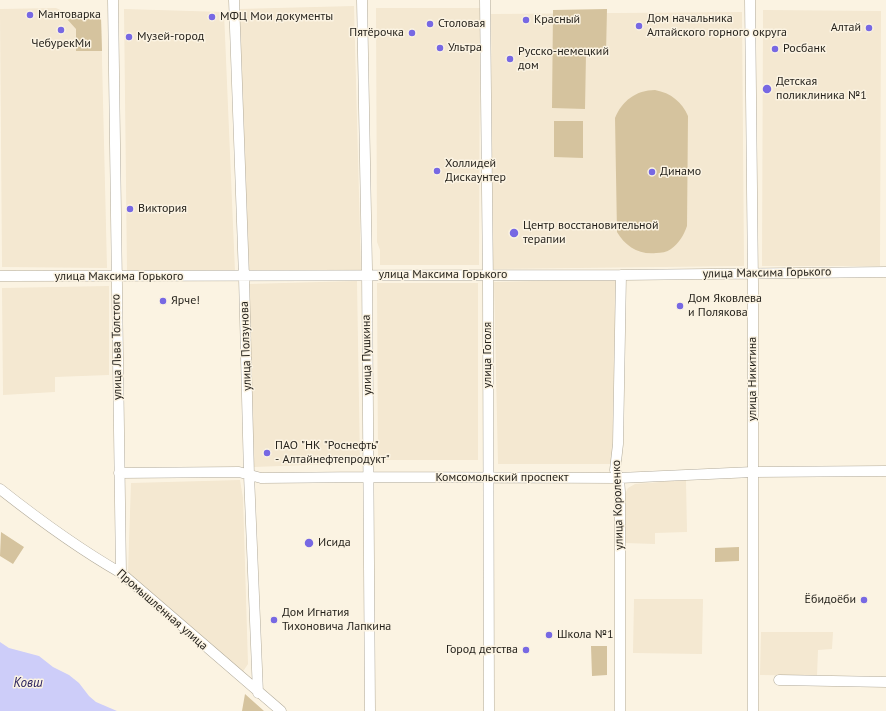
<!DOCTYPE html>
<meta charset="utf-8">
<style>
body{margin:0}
canvas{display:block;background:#fbf3e2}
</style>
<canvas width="886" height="711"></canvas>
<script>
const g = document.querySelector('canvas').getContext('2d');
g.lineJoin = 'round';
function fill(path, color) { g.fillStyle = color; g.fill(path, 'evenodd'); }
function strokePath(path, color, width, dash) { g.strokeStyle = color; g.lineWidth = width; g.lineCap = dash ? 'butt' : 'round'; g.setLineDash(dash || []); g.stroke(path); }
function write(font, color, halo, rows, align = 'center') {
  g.font = font + ' "PT Sans",sans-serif'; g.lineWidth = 3; g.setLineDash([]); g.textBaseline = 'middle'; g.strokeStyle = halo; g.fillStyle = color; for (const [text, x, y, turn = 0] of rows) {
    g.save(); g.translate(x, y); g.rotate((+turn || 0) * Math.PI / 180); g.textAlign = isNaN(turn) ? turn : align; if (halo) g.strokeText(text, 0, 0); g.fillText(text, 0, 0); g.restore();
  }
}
const built = new Path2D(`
 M 354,6 L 361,271 L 245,274 L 238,9 Z
 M 56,8 L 67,13 L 95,12 L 101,17 L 107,268 L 2,267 L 0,9 Z
 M 376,8 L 480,8 L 479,265 L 380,265 L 380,250 L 377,242 Z
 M 124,9 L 224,12 L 235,272 L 127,272 Z
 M 763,10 L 881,11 L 880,266 L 762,266 Z
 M 742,12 L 744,266 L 493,269 L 491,14 Z
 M 616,279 L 612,464 L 498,464 L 494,282 Z
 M 357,281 L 360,463 L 254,467 L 248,284 Z
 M 377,283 L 478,283 L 478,460 L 378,460 Z
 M 109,286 L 109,375 L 55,377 L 55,392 L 3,395 L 2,288 Z
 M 240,480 L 243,498 L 248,664 L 240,676 L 128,572 L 131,483 Z
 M 686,480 L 687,532 L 655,533 L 655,544 L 625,543 L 624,496 L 628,488 L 635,484 Z
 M 634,599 L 703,599 L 702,654 L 633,653 Z
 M 761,632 L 833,632 L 832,649 L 818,650 L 817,676 L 760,675 Z`);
const green = new Path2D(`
 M 607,9 L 606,54 L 586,54 L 585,109 L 552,108 L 553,10 Z
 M 95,12 L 101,17 L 102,51 L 76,51 L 76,29 L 67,19 L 67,13 Z
 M 655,90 C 671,93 682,102 688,116 L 687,226 C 684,235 679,243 671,249 C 667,252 661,253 656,253 C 639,255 625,246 617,232 L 615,118 C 622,101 636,90 655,90 Z
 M 554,121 L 583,121 L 583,158 L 554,157 Z
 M 1,532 L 24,547 L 13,564 L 0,556 Z
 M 739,547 L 739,561 L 715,562 L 715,548 Z
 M 591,646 L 607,646 L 607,675 L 592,676 Z
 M 245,694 L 264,711 L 242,711 Z`);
const water = new Path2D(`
 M 0,642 L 9,648 L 39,656 L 53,667 L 69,675 L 79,683 L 89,696 L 96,702 L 117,711 L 0,711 Z`);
const minor = new Path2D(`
 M 113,0 L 121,573
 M 234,0 L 244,277 L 249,475 L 258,693
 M 362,0 L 367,268 L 370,711
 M 485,0 L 488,283 L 489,711
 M 750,0 L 753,283 L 753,711
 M 0,276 L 621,275 L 886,272
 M 119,473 L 239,472 L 261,478 L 368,477 L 619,478 L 753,472 L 886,471
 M 0,489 C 38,519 79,549 121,573 L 281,711
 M 779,680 L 886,682
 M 620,711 L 620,492 L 619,478 L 615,470 L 618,444 L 621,275`);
const markers = [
 [30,15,4,"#7768e3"],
 [212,17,4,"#7768e3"],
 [526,20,4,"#7768e3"],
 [430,24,4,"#7768e3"],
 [639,26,4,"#7768e3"],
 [869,28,4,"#7768e3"],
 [61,30,4,"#7768e3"],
 [412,33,4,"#7768e3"],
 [129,37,4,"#7768e3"],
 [440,48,4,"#7768e3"],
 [775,49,4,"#7768e3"],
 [510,59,4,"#7768e3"],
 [767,89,5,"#7768e3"],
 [437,171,4,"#7768e3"],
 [652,172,4,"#7768e3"],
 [130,209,4,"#7768e3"],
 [514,233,5,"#7768e3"],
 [163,301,4,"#7768e3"],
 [680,306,4,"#7768e3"],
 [267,453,4,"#7768e3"],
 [309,543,5,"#7768e3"],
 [864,600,4,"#7768e3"],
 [274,620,4,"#7768e3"],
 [549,635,4,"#7768e3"],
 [526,650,4,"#7768e3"]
];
const poiNames = [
 ["Мантоварка",38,15],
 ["МФЦ Мои документы",220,17],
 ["Дом начальника",647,19],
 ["Алтайского горного округа",647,33],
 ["Красный",534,20],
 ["Столовая",438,24],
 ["Алтай",861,28,"right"],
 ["Пятёрочка",404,33,"right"],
 ["Музей-город",137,37],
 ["ЧебурекМи",61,44,"center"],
 ["Ультра",448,48],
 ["Росбанк",783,49],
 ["Русско-немецкий",518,52],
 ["дом",518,66],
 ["Детская",776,82],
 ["поликлиника №1",776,96],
 ["Холлидей",445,164],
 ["Дискаунтер",445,178],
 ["Динамо",660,172],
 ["Виктория",138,209],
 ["Центр восстановительной",523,226],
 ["терапии",523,240],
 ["Дом Яковлева",688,299],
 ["и Полякова",688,313],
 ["Ярче!",171,301],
 ["ПАО \"НК \"Роснефть\"",275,446],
 ["- Алтайнефтепродукт\"",275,460],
 ["Исида",318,543],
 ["Ёбидоёби",856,600,"right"],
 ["Дом Игнатия",282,613],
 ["Тихоновича Лапкина",282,627],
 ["Школа №1",557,635],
 ["Город детства",518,650,"right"]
];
const streetNames = [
 ["улица Максима Горького",767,273,-1],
 ["улица Максима Горького",443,275],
 ["улица Максима Горького",119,277],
 ["улица Ползунова",246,346,-92],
 ["улица Льва Толстого",117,347,-91],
 ["улица Пушкина",367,355,-91],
 ["улица Гоголя",488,355,-90],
 ["улица Никитина",753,379,-90],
 ["Комсомольский проспект",502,478],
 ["улица Короленко",618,505,-92],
 ["Промышленная улица",162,610,41]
];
const waterNames = [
 ["Ковш",28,683]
];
fill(built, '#f4e8d1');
fill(green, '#d5c39e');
fill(water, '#cdcdf9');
strokePath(minor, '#b2ab9b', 11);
strokePath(minor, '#fff', 10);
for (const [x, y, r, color] of markers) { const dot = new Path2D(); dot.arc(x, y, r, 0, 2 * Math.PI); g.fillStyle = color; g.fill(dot); strokePath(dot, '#fbf3e2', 1.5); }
write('12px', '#221f19', '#fbf3e2', poiNames, 'left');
write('12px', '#221f19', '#fbf3e2', streetNames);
write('italic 13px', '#2b2260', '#fbf3e2', waterNames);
</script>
